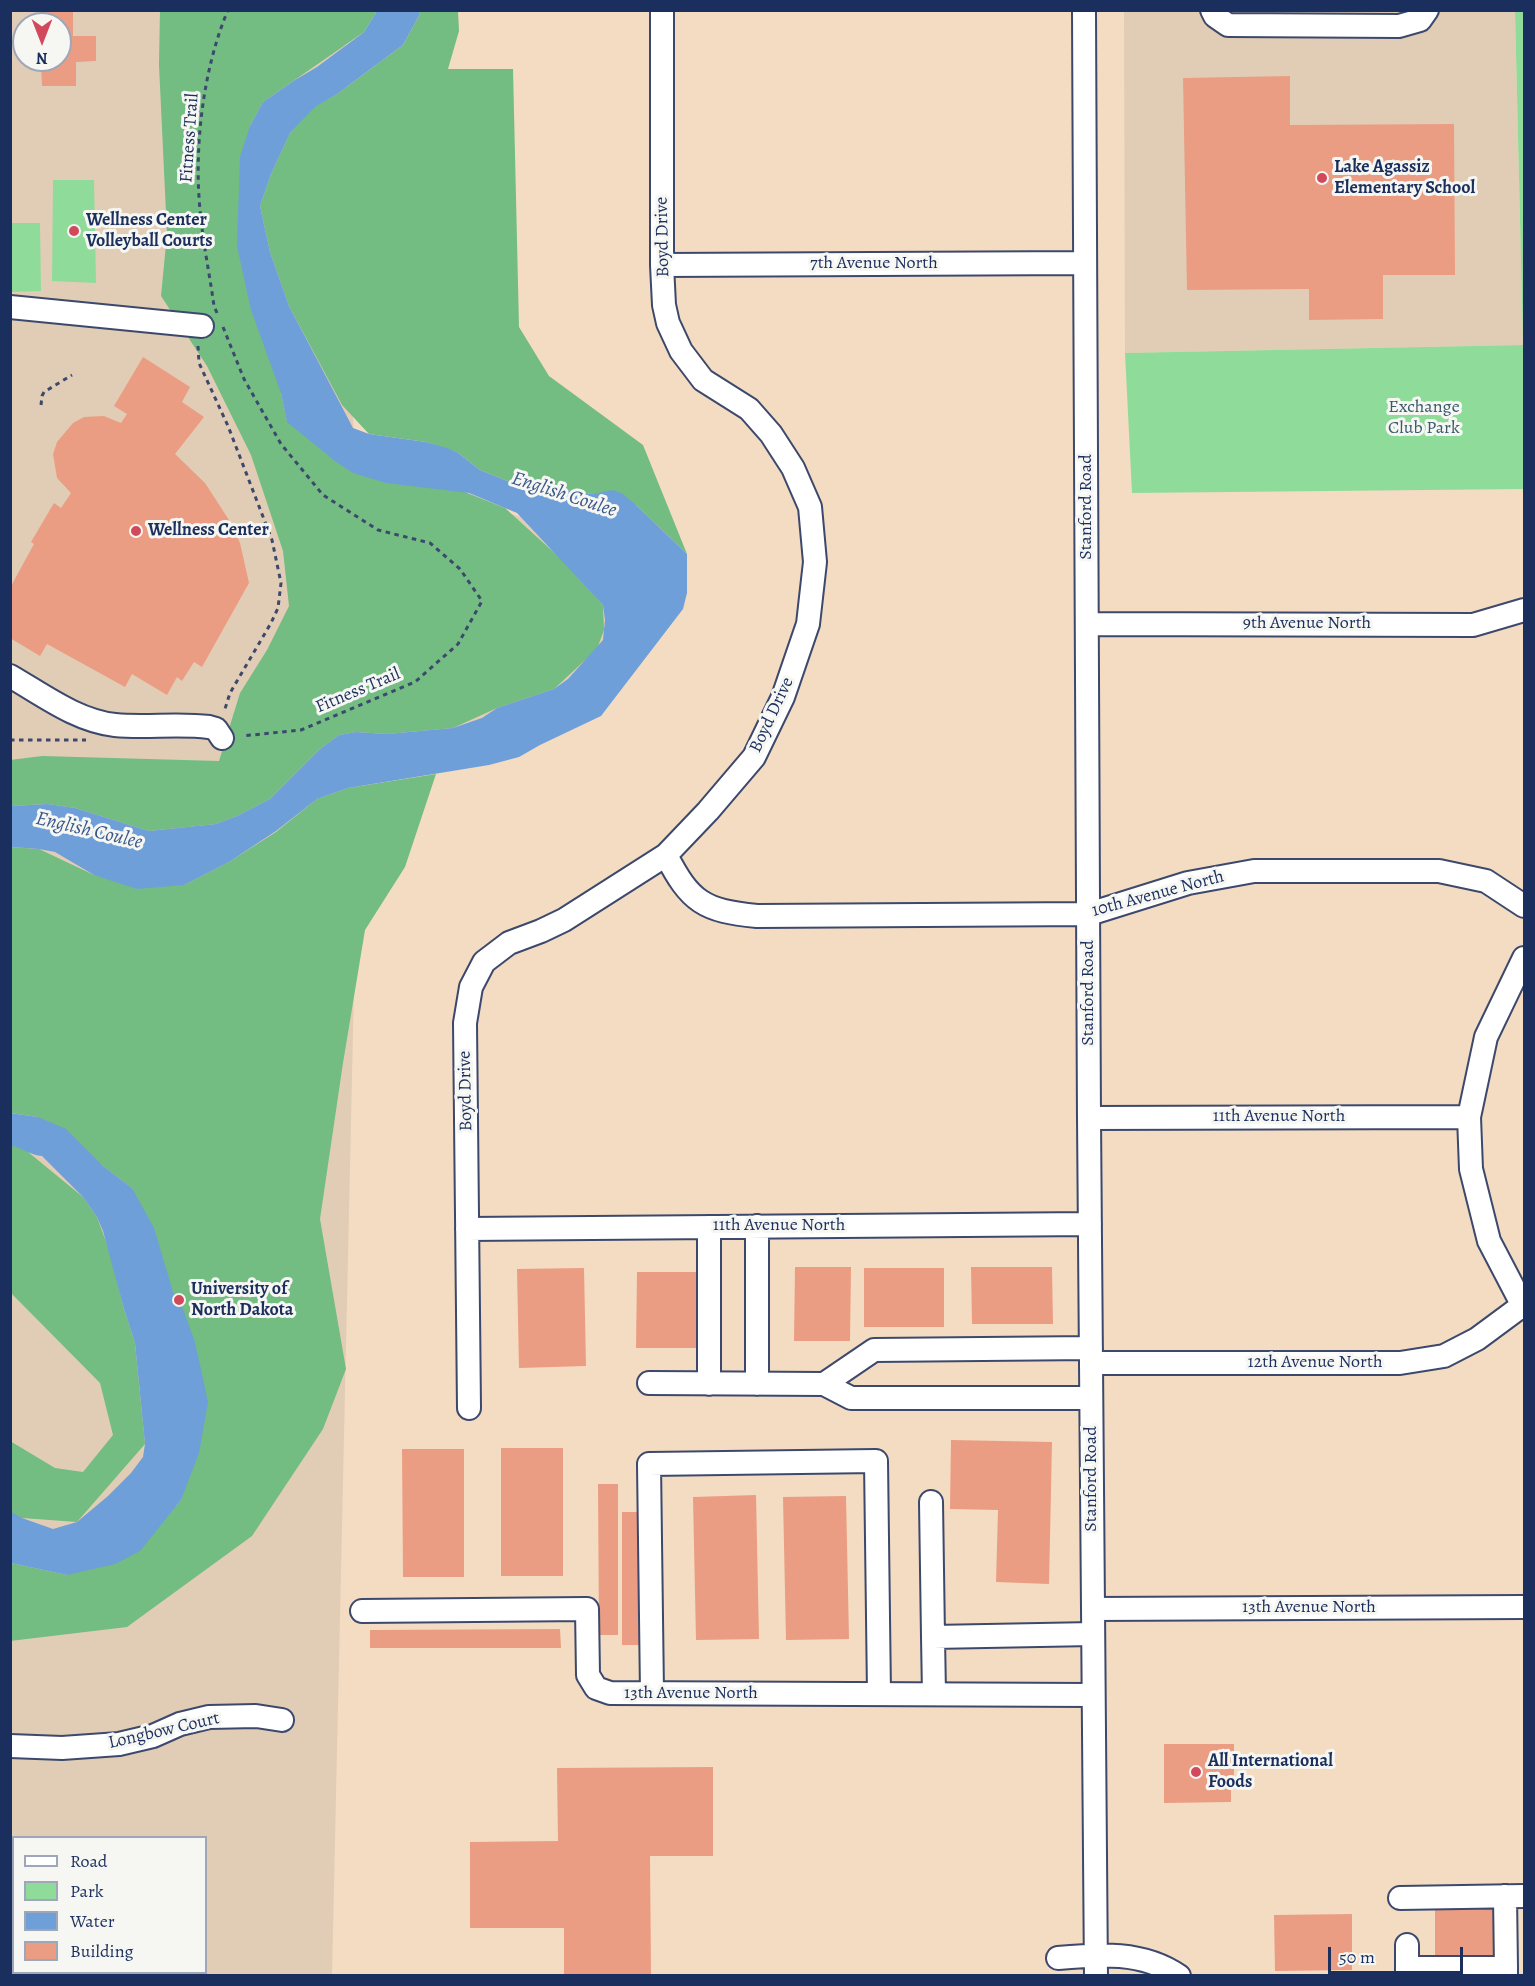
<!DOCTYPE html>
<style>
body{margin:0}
#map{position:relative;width:1535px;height:1986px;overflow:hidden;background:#f4dcc2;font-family:Alegreya,serif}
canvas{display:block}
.frame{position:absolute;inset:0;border:12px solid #1b2f5e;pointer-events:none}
.legend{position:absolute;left:12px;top:1836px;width:195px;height:138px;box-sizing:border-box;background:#f6f6f2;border:2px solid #9ea6b7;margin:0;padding:8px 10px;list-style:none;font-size:18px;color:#1b2f5e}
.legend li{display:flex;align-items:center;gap:12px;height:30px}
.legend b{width:30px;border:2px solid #9ea6b7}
.north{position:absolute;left:12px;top:12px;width:60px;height:60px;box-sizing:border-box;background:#f6f6f2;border:2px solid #9ea6b7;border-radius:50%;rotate:180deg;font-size:16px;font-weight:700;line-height:24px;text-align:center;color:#1b2f5e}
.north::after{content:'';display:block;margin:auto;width:21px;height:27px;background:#d1495b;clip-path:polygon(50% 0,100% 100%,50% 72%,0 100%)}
.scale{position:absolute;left:1328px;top:1947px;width:135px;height:27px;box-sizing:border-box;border:3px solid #1b2f5e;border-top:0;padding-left:8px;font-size:18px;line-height:21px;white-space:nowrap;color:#1b2f5e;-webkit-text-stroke:4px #f6f6f2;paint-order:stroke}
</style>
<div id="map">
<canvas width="1535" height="1986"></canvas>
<div class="frame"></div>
<ul class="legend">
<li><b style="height:8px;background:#fff"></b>Road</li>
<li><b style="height:16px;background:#8fdc9a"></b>Park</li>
<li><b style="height:16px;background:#6e9fd8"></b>Water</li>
<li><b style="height:16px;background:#ea9d83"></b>Building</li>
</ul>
<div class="north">N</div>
<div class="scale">50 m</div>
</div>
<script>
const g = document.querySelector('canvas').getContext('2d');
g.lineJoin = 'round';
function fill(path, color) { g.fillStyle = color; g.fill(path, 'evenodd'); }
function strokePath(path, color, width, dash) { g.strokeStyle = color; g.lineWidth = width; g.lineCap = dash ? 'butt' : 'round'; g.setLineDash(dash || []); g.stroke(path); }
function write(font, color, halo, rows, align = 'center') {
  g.font = font + ' Alegreya,serif'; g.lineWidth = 6; g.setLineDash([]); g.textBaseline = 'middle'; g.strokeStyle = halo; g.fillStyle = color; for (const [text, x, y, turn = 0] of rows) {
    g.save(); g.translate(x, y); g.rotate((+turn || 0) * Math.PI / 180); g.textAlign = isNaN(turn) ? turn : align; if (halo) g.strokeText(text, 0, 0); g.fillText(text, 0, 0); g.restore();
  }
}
const built = new Path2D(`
 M 11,11 L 345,11 L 354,458 L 560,531 L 620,563 L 595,679 L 359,763 L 332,1975 L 11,1976 ZM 24,24 L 60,24 L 60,60 L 24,60 ZM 14,1838 L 206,1838 L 206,1972 L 14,1972 Z
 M 1124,11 L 1515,11 L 1523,345 L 1125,353 Z`);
const green = new Path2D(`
 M 1515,11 L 1524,11 L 1524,489 L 1132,493 L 1125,353 L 1523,345 Z
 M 53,180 L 94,180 L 96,283 L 52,281 Z
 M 11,223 L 40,223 L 41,291 L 11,292 Z`);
const forest = new Path2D(`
 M 160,11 L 377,11 L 364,32 L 263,102 L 250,126 L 281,393 L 287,421 L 505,508 L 560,558 L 603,605 L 604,630 L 597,649 L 554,689 L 497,708 L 453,728 L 387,734 L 356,732 L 339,735 L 320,749 L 270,799 L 237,816 L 216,824 L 149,831 L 75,808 L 48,804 L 11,806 L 10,760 L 42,756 L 219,761 L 240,693 L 267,650 L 289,606 L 283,551 L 251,455 L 207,366 L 161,296 L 167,234 L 159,65 Z
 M 419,11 L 458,11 L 459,31 L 448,69 L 513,69 L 519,327 L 549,376 L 643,445 L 687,554 L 636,505 L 593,494 L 510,482 L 480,470 L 457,452 L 426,442 L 369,434 L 342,405 L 289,306 L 270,252 L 260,206 L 271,174 L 290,133 L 314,107 L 337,94 L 403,45 L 420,14 Z
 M 436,774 L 405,867 L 365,930 L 343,1063 L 320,1219 L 346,1369 L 323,1429 L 252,1536 L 127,1627 L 10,1641 L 11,1563 L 67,1575 L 160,1525 L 181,1500 L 173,1293 L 132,1188 L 38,1117 L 11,1113 L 10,847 L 39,849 L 94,875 L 184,885 L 229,862 L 276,832 L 317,799 L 348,788 Z
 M 11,1145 L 22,1147 L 83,1197 L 97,1217 L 109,1250 L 124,1309 L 135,1343 L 145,1444 L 77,1522 L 22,1518 L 11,1515 L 10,1441 L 55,1468 L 83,1472 L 113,1435 L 100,1383 L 11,1293 Z`);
const water = new Path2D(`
 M 377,11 L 419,11 L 420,14 L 403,45 L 337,94 L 315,107 L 290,133 L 271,174 L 260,206 L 270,252 L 289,306 L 353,428 L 369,434 L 426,442 L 447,448 L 457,452 L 480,470 L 510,482 L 593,494 L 613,490 L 623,494 L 636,505 L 687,554 L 687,593 L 683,609 L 601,716 L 540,745 L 519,757 L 489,765 L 348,788 L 317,799 L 276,831 L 229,862 L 184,885 L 137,889 L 94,875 L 55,852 L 39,849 L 11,847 L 11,806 L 48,804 L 75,808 L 149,831 L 216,824 L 237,816 L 270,799 L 320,749 L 339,735 L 356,732 L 387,734 L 453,728 L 482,718 L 497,708 L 554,689 L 568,679 L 603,640 L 605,620 L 603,605 L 517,513 L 469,493 L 386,483 L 353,473 L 335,461 L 287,422 L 281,393 L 251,310 L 237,246 L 240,157 L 250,126 L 263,102 L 295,80 L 317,67 L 364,32 Z
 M 10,1113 L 38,1117 L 66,1129 L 103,1166 L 132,1188 L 154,1228 L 173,1292 L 183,1309 L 195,1342 L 208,1402 L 199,1453 L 181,1500 L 140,1551 L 115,1564 L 67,1575 L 11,1563 L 11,1512 L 22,1518 L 53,1529 L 77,1522 L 108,1496 L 131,1473 L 143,1457 L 145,1444 L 135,1343 L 124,1309 L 103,1231 L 97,1217 L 83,1197 L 42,1156 C 31,1156 22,1147 11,1146 Z`);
const building = new Path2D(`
 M 40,12 L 73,12 L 73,36 L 96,36 L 96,61 L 76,62 L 76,86 L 42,86 L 41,65 L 33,65 L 33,60 L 60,60 L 60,24 L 40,24 Z
 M 1290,76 L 1290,125 L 1454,124 L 1455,275 L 1383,275 L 1383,319 L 1309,320 L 1309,289 L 1187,290 L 1183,78 Z
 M 143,357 L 190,387 L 182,402 L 204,417 L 175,454 L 205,483 L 229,520 L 240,543 L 249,583 L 202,667 L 194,662 L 182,681 L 177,677 L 167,695 L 132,674 L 125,687 L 47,644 L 40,656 L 10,638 L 10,588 L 34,544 L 31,542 L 54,503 L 61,508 L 71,493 L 57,478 L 53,454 L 57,442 L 73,423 L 84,417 L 104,416 L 121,423 L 127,414 L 114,406 Z
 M 795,1267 L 851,1267 L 850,1341 L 794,1341 Z
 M 971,1267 L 1052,1267 L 1053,1324 L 972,1324 Z
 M 584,1268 L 586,1366 L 519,1368 L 517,1269 Z
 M 864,1268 L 944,1268 L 944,1327 L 864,1327 Z
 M 637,1272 L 698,1272 L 697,1348 L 636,1348 Z
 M 951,1440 L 1052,1442 L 1049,1584 L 996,1582 L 998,1510 L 950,1509 Z
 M 501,1448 L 563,1448 L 563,1576 L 501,1576 Z
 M 402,1449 L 464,1449 L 464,1577 L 403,1577 Z
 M 598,1484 L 618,1484 L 618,1635 L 599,1635 Z
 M 756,1495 L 759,1639 L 696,1640 L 693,1497 Z
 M 846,1496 L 849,1639 L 786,1640 L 783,1497 Z
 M 622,1512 L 640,1512 L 640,1645 L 622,1645 Z
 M 560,1629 L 561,1648 L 370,1648 L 370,1630 Z
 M 1164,1744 L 1234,1744 L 1234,1780 L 1231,1780 L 1231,1802 L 1164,1803 Z
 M 713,1767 L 713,1856 L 650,1856 L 651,1976 L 564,1976 L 564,1928 L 470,1928 L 470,1842 L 558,1841 L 557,1768 Z
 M 1435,1908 L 1493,1908 L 1493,1962 L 1435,1963 Z
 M 1352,1914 L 1352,1970 L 1275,1971 L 1274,1915 Z`);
const path = new Path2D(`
 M 217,313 L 214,306 C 210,277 204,248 201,219 C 193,154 202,71 228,10
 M 223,327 L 244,379 L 281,444 L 323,495 L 378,530 L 430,543 L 460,569 L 482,601 L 458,644 L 415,682 L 301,730 L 242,736
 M 198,346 L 199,363 L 228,426 L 272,540 L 281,583 L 278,608 L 271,623 L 230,693 L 224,712
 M 41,405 L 42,396 L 44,392 L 72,375
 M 10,740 L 86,740`);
const minor = new Path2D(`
 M 1084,10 L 1089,1118 L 1096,1976
 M 1212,10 L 1215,16 L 1228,25 L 1399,26 L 1420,20 L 1427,10
 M 662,265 L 1085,263
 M 10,307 L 202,326
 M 1088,624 L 1473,625 L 1524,610
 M 10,676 C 43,695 77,721 115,725 C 146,728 178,723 209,727 L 216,729 L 222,738
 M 666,855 C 690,902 704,911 757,916 L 1089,914 L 1188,883 L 1254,871 L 1439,871 L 1486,881 L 1524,906
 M 1524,958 L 1486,1037 L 1469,1117 L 1471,1169 L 1489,1241 L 1524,1308
 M 1089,1118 L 1469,1117
 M 757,1226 L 757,1384
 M 467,1229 L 1090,1224
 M 1091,1363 L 1400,1363 L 1444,1356 L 1477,1339 L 1523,1305
 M 649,1383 L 824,1384 L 874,1350 L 1091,1348
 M 709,1384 L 709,1227
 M 824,1384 L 851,1398 L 1091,1398
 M 469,1408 L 465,1023 L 471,987 L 484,962 L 509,943 L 541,931 L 564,920 L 666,855 L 708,811 L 754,757 L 783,697 L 808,624 L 815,562 L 810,507 L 793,468 L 771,434 L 749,409 L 703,380 L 681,351 L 668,323 L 664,305 L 662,265 L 662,10
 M 931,1502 L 933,1637 L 1093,1634
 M 1093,1609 L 1524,1607
 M 362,1611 L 587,1609 L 588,1675 L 596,1688 L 610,1693 L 1093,1695
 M 933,1637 L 934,1694
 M 652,1693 L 649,1464 L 876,1461 L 879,1694
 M 10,1746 L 62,1748 L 119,1744 L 153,1736 L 180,1724 L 209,1717 L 256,1716 L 282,1720
 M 1505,1896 L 1506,1968
 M 1400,1898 L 1524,1896
 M 1058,1958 C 1099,1954 1143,1951 1179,1976
 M 1407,1968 L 1407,1945
 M 1407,1976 L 1407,1968 L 1506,1968 L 1506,1976`);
const markers = [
 [1322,178,6,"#d1495b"],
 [74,231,6,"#d1495b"],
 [136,531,6,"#d1495b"],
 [179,1300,6,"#d1495b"],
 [1196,1772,6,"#d1495b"]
];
const streetNames = [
 ["Fitness Trail",190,138,-86],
 ["Boyd Drive",663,237,-91],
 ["7th Avenue North",874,264],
 ["Stanford Road",1087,507,-90],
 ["9th Avenue North",1307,624],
 ["Fitness Trail",358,691,-23],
 ["Boyd Drive",772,715,-65],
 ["10th Avenue North",1158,894,-15],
 ["Stanford Road",1089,993,-90],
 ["Boyd Drive",466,1091,-91],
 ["11th Avenue North",1279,1117],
 ["11th Avenue North",779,1226],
 ["12th Avenue North",1315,1363],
 ["Stanford Road",1092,1479,-90],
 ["13th Avenue North",1309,1608],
 ["13th Avenue North",691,1694],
 ["Longbow Court",164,1731,-13]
];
const poiNames = [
 ["Lake Agassiz",1334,168],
 ["Elementary School",1334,189],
 ["Wellness Center",86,221],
 ["Volleyball Courts",86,242],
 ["Wellness Center",148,531],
 ["University of",191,1290],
 ["North Dakota",191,1311],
 ["All International",1208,1762],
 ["Foods",1208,1783]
];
const parkNames = [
 ["Exchange",1424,408],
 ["Club Park",1424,429]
];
const waterNames = [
 ["English Coulee",564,495,18],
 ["English Coulee",89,831,13]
];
fill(built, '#e1cdb5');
fill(green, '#8fdc9a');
fill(forest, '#73bc82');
fill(water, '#6e9fd8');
fill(building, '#ea9d83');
strokePath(minor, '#3c496d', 26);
strokePath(path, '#3c496d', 3, [4.5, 4.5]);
strokePath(minor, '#fff', 22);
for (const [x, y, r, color] of markers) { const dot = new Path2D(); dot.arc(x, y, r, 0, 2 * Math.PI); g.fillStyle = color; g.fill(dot); strokePath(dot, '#f6f6f2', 2); }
write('18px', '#1b2f5e', '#f6f6f2', streetNames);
write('bold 18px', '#1b2f5e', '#f6f6f2', poiNames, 'left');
write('18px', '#385a6d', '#f6f6f2', parkNames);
write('italic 20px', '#385689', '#f6f6f2', waterNames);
</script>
